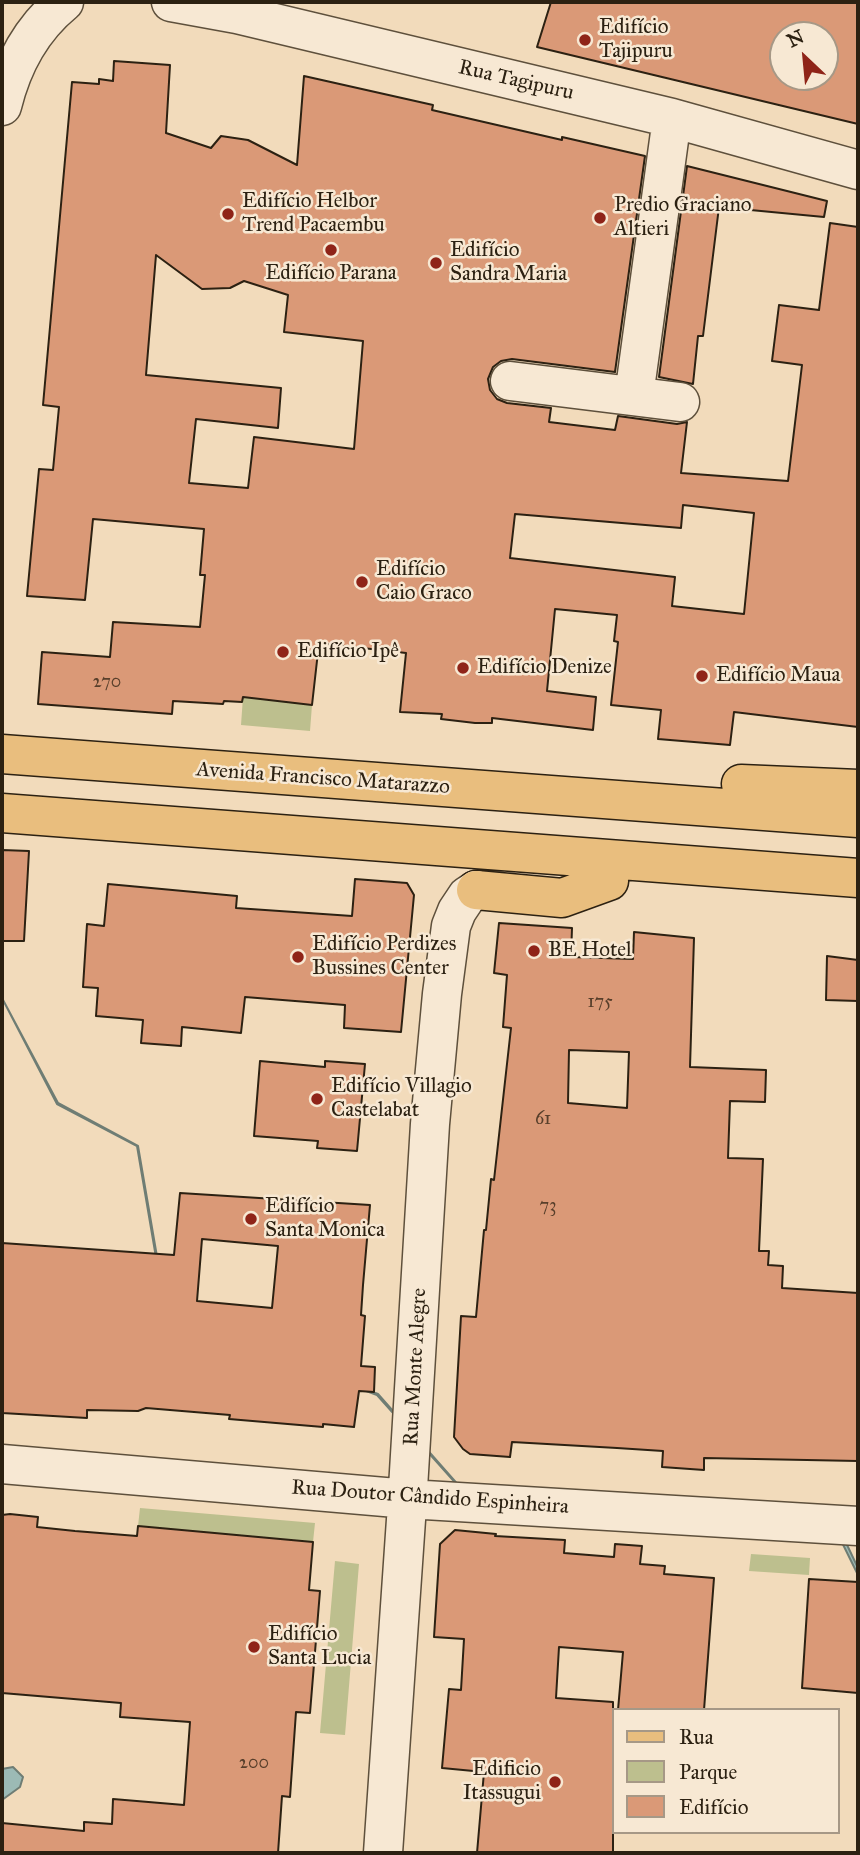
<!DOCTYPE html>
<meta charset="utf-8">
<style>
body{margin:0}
#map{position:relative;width:860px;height:1855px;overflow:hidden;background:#f2dbbb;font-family:"IM FELL Great Primer",serif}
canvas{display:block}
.frame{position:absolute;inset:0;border:4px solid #2c2112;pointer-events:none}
.legend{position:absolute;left:612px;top:1708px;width:228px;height:126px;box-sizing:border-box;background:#f7e8d3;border:2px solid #a69886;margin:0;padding:9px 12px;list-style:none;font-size:21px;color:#2c2112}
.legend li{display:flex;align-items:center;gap:14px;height:35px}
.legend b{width:35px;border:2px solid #a69886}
.north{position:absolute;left:769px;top:21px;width:70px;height:70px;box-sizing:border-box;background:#f7e8d3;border:2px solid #a69886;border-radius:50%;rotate:334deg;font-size:19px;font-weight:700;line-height:28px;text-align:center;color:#2c2112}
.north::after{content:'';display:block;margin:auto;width:24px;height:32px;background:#8f2418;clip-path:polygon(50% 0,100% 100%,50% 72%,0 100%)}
</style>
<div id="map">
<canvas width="860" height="1855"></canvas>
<div class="frame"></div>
<ul class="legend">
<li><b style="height:9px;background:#e9be7e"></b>Rua</li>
<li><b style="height:19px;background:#bdbf8e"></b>Parque</li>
<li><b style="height:19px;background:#da9977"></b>Edifício</li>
</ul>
<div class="north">N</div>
</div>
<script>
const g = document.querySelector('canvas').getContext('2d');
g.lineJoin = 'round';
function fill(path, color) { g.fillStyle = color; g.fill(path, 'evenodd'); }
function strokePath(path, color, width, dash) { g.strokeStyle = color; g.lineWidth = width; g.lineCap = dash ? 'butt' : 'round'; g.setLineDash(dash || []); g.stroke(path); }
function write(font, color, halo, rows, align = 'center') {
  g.font = font + ' "IM FELL Great Primer",serif'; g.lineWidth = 5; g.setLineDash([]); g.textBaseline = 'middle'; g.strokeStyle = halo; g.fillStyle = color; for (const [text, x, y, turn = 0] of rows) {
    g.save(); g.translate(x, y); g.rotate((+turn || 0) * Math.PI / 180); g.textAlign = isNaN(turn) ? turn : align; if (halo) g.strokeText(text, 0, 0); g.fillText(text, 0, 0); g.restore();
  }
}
const green = new Path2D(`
 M 243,697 L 312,705 L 310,731 L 241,725 Z
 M 140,1508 L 315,1523 L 313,1542 L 138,1526 Z
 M 751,1554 L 810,1558 L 809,1575 L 749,1571 Z
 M 335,1561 L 359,1564 L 345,1735 L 320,1733 Z`);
const water = new Path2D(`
 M 2,998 L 58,1103 L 138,1146 L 167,1315 L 378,1394 L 468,1496 L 829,1507 L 858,1568 L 858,1575 L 826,1510 L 468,1497 L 377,1395 L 166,1316 L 137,1146 L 57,1104 Z
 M 13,1767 L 23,1777 L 20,1787 L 2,1800 L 2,1769 Z`);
const building = new Path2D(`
 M 551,2 L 858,2 L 858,124 L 537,47 ZM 783,35 L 825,35 L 825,77 L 783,77 Z
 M 114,61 L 170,65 L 166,133 L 211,148 L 221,136 L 248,140 L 297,165 L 304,76 L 433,105 L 432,110 L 562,140 L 562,137 L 645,156 L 615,372 L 512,359 L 501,361 L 493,367 L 488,379 L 490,390 L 497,399 L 507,403 L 551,408 L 549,422 L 615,430 L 618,416 L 677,424 L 687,422 L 681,473 L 788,481 L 802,365 L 772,361 L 779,305 L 819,310 L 830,223 L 858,227 L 858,727 L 734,712 L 730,745 L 658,739 L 661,710 L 611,705 L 618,642 L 614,641 L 617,615 L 555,609 L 547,691 L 596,697 L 593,730 L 492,718 L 492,723 L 475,723 L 441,719 L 442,714 L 400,712 L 406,653 L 319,643 L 312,705 L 243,697 L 242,702 L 224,701 L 223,704 L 173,701 L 172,714 L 38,704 L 42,652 L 110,657 L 113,622 L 200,627 L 205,575 L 200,575 L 204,529 L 93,519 L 85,600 L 27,596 L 39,469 L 53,470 L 59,407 L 43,405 L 72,82 L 99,84 L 99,79 L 113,81 ZM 156,255 L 202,289 L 230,288 L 244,281 L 288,295 L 284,332 L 363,341 L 354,449 L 254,437 L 248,488 L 189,483 L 196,419 L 278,428 L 281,388 L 146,375 ZM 683,505 L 754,513 L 744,614 L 672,606 L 675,577 L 510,558 L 515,514 L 681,528 Z
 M 687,166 L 827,201 L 824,217 L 719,207 L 703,336 L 698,336 L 693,384 L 659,377 Z
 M 2,850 L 29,851 L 24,941 L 2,941 Z
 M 355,879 L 407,883 L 414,895 L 401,1032 L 344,1028 L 345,1005 L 245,997 L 241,1033 L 182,1027 L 181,1046 L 141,1043 L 143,1020 L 96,1016 L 98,988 L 83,987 L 87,924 L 104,926 L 108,884 L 237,896 L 236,908 L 352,916 Z
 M 499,923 L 572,928 L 571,957 L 633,959 L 634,932 L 694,938 L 690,1067 L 766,1070 L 765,1102 L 730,1101 L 728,1158 L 763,1159 L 759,1251 L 769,1251 L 768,1265 L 783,1266 L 782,1288 L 858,1293 L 858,1461 L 704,1458 L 704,1470 L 662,1467 L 663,1451 L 617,1448 L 512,1442 L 510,1457 L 470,1454 L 463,1449 L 454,1437 L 461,1316 L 476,1317 L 484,1230 L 486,1230 L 491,1179 L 494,1180 L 511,1028 L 503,1027 L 507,975 L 494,973 ZM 569,1050 L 629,1052 L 627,1108 L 568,1103 Z
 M 827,956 L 858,960 L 858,1001 L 826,1000 Z
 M 260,1061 L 325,1067 L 325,1061 L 365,1064 L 357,1151 L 317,1148 L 318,1141 L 254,1136 Z
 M 180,1193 L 370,1205 L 363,1285 L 361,1315 L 365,1316 L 361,1366 L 375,1367 L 374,1392 L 359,1391 L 354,1427 L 323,1424 L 323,1427 L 229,1419 L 230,1415 L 146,1408 L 138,1411 L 87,1410 L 87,1418 L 2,1413 L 2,1243 L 174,1255 ZM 202,1239 L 278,1246 L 272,1308 L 197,1301 Z
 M 10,1514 L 38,1517 L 37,1527 L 75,1531 L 137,1536 L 138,1526 L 313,1542 L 309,1590 L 320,1591 L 310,1713 L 296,1712 L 290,1797 L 282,1796 L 278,1853 L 2,1853 L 2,1823 L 84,1831 L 84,1822 L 112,1824 L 113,1799 L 184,1805 L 190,1722 L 120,1717 L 121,1703 L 2,1693 L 2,1515 Z
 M 455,1530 L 496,1534 L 495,1536 L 565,1540 L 564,1553 L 614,1557 L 615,1544 L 642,1546 L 640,1564 L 665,1566 L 664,1574 L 714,1578 L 704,1710 L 618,1710 L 623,1652 L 559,1647 L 556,1698 L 613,1702 L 613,1853 L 477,1853 L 484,1772 L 442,1768 L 449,1689 L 461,1690 L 464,1639 L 434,1637 L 440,1544 Z
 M 809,1579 L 858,1582 L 858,1693 L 802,1688 Z`);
const minor = new Path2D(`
 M 171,2 L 237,14 L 672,118 L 858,170
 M 2,106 C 12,65 31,29 64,2
 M 510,381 L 680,402
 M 634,396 L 672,118
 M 2,1464 L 408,1499 L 858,1526
 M 383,1853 L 407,1505 L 430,1124 L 442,994 L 451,926 L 457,911 L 467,896 L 476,890`);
const major = new Path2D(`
 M 2,754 L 858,818
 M 741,784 L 858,789
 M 2,813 L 858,878
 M 476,890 L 562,898 L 609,881`);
const markers = [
 [585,40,7,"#8f2418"],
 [228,214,7,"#8f2418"],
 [600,218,7,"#8f2418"],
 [331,250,7,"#8f2418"],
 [436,263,7,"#8f2418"],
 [362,582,7,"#8f2418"],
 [283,652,7,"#8f2418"],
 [463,668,7,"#8f2418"],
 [702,676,7,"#8f2418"],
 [534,951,7,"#8f2418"],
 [298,957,7,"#8f2418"],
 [317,1099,7,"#8f2418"],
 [251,1219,7,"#8f2418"],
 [254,1647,7,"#8f2418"],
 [555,1782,7,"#8f2418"]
];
const numberNames = [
 ["270",107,683],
 ["175",600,1003],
 ["61",543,1120],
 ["73",548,1207],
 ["200",254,1764]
];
const poiNames = [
 ["Edifício",599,28],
 ["Tajipuru",599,52],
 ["Edifício Helbor",242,202],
 ["Trend Pacaembu",242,226],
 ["Predio Graciano",614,206],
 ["Altieri",614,230],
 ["Edifício",450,251],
 ["Sandra Maria",450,275],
 ["Edifício Parana",331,274,"center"],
 ["Edifício",376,570],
 ["Caio Graco",376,594],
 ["Edifício Ipê",297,652],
 ["Edifício Denize",477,668],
 ["Edifício Maua",716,676],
 ["Edifício Perdizes",312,945],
 ["Bussines Center",312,969],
 ["BE Hotel",548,951],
 ["Edifício Villagio",331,1087],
 ["Castelabat",331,1111],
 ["Edifício",265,1207],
 ["Santa Monica",265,1231],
 ["Edifício",268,1635],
 ["Santa Lucia",268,1659],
 ["Edificio",541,1770,"right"],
 ["Itassugui",541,1794,"right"]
];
const streetNames = [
 ["Rua Tagipuru",516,81,13],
 ["Avenida Francisco Matarazzo",323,779,4],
 ["Rua Monte Alegre",416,1367,-87],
 ["Rua Doutor Cândido Espinheira",430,1498,4]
];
fill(green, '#bdbf8e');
fill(water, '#9cbab5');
strokePath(water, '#6f7d74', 2);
fill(building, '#da9977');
strokePath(building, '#2c2112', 2);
strokePath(minor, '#5e503c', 41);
strokePath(major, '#2c2112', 41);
strokePath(minor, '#f7e8d3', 38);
strokePath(major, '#e9be7e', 38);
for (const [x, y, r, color] of markers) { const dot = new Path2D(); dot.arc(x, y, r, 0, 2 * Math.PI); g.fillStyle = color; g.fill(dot); strokePath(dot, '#f7e8d3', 2.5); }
write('18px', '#583f2b', null, numberNames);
write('21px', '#2c2112', '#f7e8d3', poiNames, 'left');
write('21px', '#2c2112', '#f7e8d3', streetNames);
</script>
